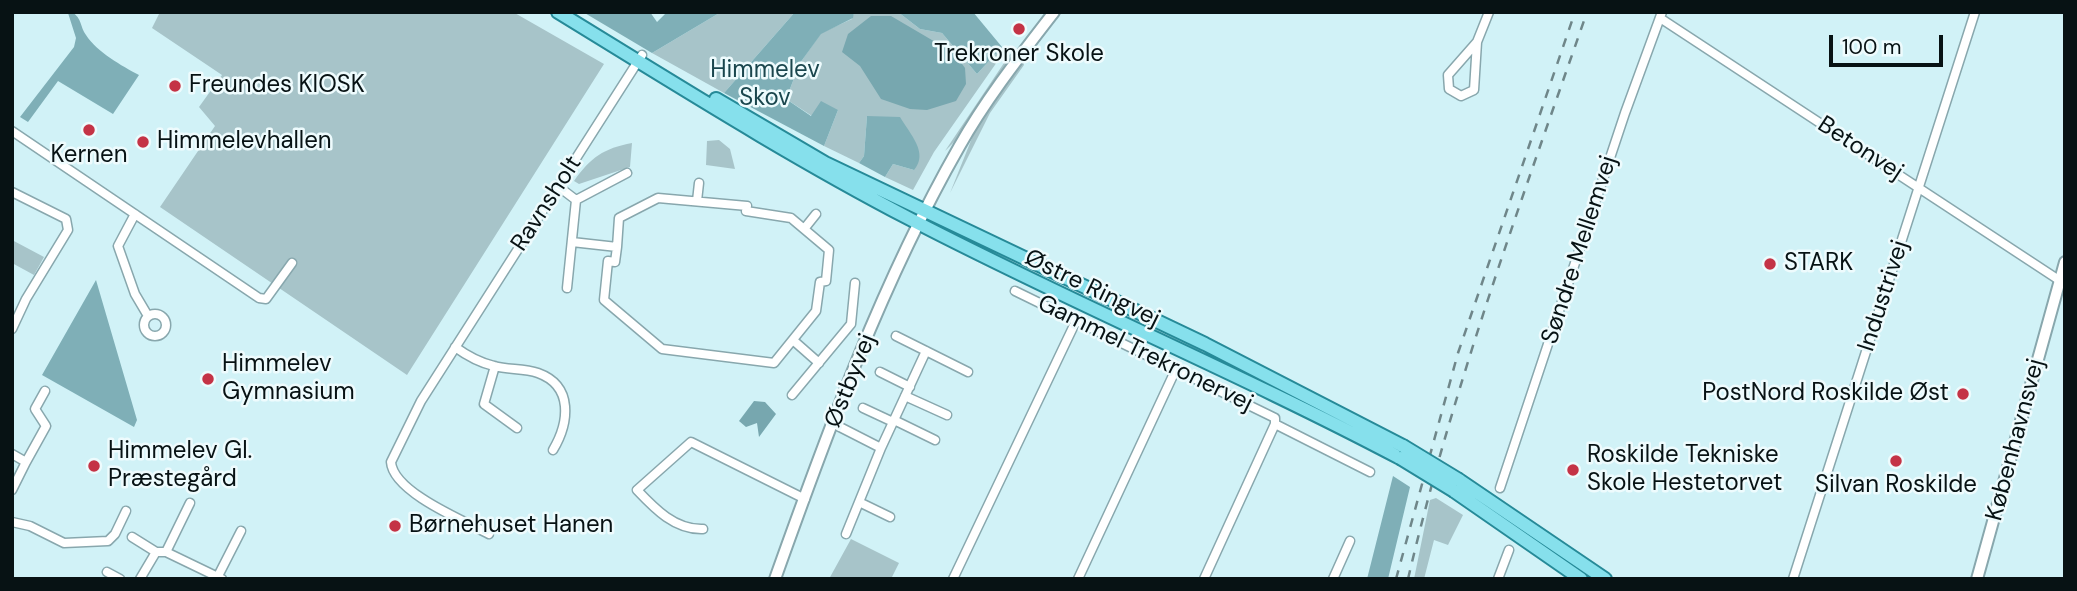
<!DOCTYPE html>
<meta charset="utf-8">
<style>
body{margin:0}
#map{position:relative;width:2077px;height:591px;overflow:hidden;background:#d1f2f7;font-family:"DM Sans",sans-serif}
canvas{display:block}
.frame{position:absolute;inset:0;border:14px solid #071214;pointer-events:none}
.scale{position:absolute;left:1829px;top:35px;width:114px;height:32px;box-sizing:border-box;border:4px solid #071214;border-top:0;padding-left:9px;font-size:21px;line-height:24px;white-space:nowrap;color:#071214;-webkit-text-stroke:5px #eefbfd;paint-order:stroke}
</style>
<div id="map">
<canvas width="2077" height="591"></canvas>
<div class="frame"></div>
<div class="scale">100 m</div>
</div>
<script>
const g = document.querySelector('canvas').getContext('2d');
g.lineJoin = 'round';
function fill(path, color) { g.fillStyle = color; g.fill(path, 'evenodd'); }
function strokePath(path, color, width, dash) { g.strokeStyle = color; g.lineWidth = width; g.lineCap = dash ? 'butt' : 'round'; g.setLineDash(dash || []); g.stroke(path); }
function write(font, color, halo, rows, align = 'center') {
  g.font = font + ' "DM Sans",sans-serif'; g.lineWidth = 5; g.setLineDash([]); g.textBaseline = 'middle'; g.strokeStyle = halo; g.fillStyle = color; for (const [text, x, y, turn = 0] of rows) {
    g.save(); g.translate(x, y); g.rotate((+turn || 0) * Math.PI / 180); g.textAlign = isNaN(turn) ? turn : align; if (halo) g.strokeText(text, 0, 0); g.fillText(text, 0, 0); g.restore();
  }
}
const green = new Path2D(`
 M 160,12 L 513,12 L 604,64 L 407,375 L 160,207 L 215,126 L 199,107 L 222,75 L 152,28 Z
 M 721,12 L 795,12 L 724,93 L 652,53 Z
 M 854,12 L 898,12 L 920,29 L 942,33 L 977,74 L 1002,47 L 1004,52 L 934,152 L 913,190 L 885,177 L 893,164 L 914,170 L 867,116 L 864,156 L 859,163 L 824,146 L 838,110 L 812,116 L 786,99 L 800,63 L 821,33 L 852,19 Z
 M 1014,53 L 957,139 L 945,151 L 1010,54 Z
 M 1023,60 L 1024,65 L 990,113 L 950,193 L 974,133 Z
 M 719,140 L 730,149 L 735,169 L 706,165 L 707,141 Z
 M 632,143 L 630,167 L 579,184 L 574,181 C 590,158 604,148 632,143 Z
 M 12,240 L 44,257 L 34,275 L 12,263 Z
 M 1436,498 L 1463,515 L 1448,545 L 1434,540 L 1424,579 L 1414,579 L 1430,500 Z
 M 851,539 L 899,563 L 891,579 L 829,579 Z`);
const forest = new Path2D(`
 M 72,12 C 82,18 80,27 86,35 C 97,52 122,66 139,75 L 113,114 L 58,81 L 28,122 L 20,117 L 74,47 L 76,38 L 68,13 Z
 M 583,12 L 650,12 L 657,22 L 667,12 L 721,12 L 652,53 Z
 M 795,12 L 854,12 L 853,18 L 821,34 L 800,63 L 786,99 L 811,116 L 821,101 L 838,110 L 824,146 L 724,93 Z
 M 898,12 L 973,12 L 1002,47 L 977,74 L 942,33 L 920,29 Z
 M 867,116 L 900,117 C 910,134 929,153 914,170 L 893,164 L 885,177 L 859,163 L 864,156 Z
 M 96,280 L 137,420 L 134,427 L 42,375 Z
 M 1393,476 L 1410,487 L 1388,579 L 1367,579 Z`);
const water = new Path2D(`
 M 871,16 L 891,16 L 954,53 L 965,68 L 966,84 L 956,101 L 927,110 L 910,109 L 881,99 L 860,66 L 842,52 L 848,34 Z
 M 754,401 L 765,402 L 776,414 L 759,437 L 757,423 L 746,427 L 739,421 Z`);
const street = new Path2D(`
 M 1660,18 L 2065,284
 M 1477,42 L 1448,75 L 1449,89 L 1461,96 L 1474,90 L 1477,42 L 1489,12
 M 12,131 L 259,298 L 266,299 L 292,263
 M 559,187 L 576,200
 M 12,192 L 66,219 L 68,230 L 26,299 L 12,329
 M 697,201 L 699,183
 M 135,214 L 118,246 L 135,294 L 148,316
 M 804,229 L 816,214
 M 572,242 L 617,247 L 615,262 L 608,261 L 604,300 L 662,349 L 774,363 L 816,311 L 820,282 L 826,281 L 829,250 L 791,218 L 746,211 L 747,206 L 658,198 L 619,218 L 617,247
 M 567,288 L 576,200 L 627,173
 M 1015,291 L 1275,418 L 1275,424 L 1204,579
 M144 325a11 11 0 1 1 22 0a11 11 0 1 1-22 0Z
 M 896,336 L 968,372
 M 794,341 L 819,363
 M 455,347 C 466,355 481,363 494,366 C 508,370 524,368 538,373 C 574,386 569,423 553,450
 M 495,366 L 484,404 L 517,428
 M 880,372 L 910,387
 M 792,395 L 851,324 L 855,283
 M 905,396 L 947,415
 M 863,408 L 893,422
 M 894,420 L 935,440
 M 834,424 L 881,448
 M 1275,424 L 1370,472
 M 12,454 L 26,462 L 12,490
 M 26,462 L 46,426 L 35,409 L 45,391
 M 1500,488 L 1625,113 L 1662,12
 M 859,502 L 890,517
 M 12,522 L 30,526 L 64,543 L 108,541 L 115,534 L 126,511
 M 703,529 C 675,530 655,509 637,490 L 691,442 L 805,499
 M 489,534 C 464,521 393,492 391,462 L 421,401 L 642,55
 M 846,534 L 881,448 L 926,351
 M 132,537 L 156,552
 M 166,552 L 190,503
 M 107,572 L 120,579
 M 217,578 L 241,531
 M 140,579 L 156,552 L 166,552 L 222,579
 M 953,579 L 1076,321
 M 1078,579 L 1176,369
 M 1333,579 L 1350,541
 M 1498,579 L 1509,550
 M 1793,579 L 1975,12`);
const secondary = new Path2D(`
 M 775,579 C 827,433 882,282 959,147 C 986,99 1020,56 1054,12
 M 1977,579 L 2065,262`);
const primary = new Path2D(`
 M 558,12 C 674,83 789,156 910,219 C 1071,303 1239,373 1400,458
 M 716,99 L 825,163 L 1205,344 L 1403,446
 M 1459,480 L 1605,579
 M 1454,491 L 1581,579`);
const rail = new Path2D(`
 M 1396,579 L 1458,353 L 1575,12
 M 1408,579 C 1453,386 1522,199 1587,12`);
const primaryBridge = new Path2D(`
 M 1403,446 L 1459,480
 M 1400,458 L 1454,491`);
const markers = [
 [1019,29,7,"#c43346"],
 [175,86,7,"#c43346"],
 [89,130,7,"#c43346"],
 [143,142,7,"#c43346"],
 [1770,264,7,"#c43346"],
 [208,379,7,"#c43346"],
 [1963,394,7,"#c43346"],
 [1896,461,7,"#c43346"],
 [94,466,7,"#c43346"],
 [1573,470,7,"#c43346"],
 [395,526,7,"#c43346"]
];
const poiNames = [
 ["Trekroner Skole",1019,55,"center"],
 ["Freundes KIOSK",189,86],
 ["Himmelevhallen",157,142],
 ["Kernen",89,156,"center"],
 ["STARK",1784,264],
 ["Himmelev",222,365],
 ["Gymnasium",222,393],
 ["PostNord Roskilde Øst",1949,394,"right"],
 ["Himmelev Gl.",108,452],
 ["Præstegård",108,480],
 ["Roskilde Tekniske",1587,456],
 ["Skole Hestetorvet",1587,484],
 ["Silvan Roskilde",1896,486,"center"],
 ["Børnehuset Hanen",409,526]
];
const parkNames = [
 ["Himmelev",765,71],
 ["Skov",765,99]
];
const streetNames = [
 ["Betonvej",1860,149,33],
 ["Ravnsholt",547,204,-57],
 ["Søndre Mellemvej",1580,250,-72],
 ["Østre Ringvej",1092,289,26],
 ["Industrivej",1884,296,-72],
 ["Gammel Trekronervej",1145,354,26],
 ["Østbyvej",851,381,-68],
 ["Københavnsvej",2016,440,-75]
];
fill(green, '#a7c4c9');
fill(forest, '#7fafb7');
fill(water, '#77a7af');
strokePath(street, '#88a7ad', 11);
strokePath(secondary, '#88a7ad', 14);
strokePath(primary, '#268a98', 16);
strokePath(street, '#fff', 8);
strokePath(secondary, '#fff', 10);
strokePath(primary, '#86e0ec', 12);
strokePath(rail, '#6f8689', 2.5, [9, 9]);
strokePath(primaryBridge, '#268a98', 16, []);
strokePath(primaryBridge, '#86e0ec', 12);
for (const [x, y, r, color] of markers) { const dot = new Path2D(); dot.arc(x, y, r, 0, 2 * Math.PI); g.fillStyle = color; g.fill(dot); strokePath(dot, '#eefbfd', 2.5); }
write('24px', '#071214', '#eefbfd', poiNames, 'left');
write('24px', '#1a464d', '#eefbfd', parkNames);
write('24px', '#071214', '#eefbfd', streetNames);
</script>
